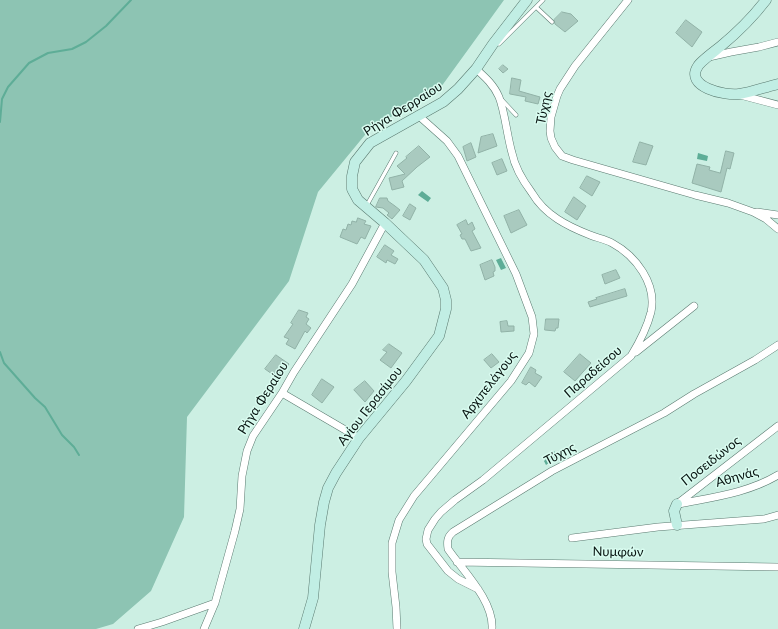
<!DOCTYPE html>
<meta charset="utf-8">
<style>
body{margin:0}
canvas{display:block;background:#ccefe3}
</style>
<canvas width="778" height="629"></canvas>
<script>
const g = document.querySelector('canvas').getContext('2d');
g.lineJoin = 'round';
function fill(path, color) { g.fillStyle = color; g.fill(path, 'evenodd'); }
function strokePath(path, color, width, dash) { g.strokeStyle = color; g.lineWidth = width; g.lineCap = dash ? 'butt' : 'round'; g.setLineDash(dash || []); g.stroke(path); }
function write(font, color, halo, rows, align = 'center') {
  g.font = font + ' Lato,sans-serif'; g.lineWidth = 3; g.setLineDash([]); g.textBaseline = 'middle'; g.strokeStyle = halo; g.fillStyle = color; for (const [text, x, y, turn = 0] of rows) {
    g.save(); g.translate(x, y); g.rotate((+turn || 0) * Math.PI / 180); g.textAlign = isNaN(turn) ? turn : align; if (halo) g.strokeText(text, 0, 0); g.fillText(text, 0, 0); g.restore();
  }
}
const green = new Path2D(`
 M 0,0 L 504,0 L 441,87 L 369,130 L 318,192 L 289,281 L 187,417 L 184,517 L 151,591 L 113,624 L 96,629 L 0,629 Z`);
const water = new Path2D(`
 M 698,153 L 708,156 L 707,161 L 697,159 Z
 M 422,191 L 431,198 L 428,202 L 418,195 Z
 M 501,258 L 506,268 L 501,270 L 496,260 Z
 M 554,451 L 558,456 L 546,465 L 544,461 Z`);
const stream = new Path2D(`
 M 0,122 L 2,99 L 8,87 L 29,63 L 48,53 L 72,49 L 86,42 L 106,26 L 131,0
 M 0,352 L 4,363 L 35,398 L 45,407 L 62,435 L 74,447 L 79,455`);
const building = new Path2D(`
 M 562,12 L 571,14 L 578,21 L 565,32 L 555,24 L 554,20 Z
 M 686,20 L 702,32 L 692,47 L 676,33 Z
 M 503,65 L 508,69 L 503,73 L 499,69 Z
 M 512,78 L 521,80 L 519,91 L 540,97 L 538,104 L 525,101 L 526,97 L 510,94 Z
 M 493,134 L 497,146 L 478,153 L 481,137 Z
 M 640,142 L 653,146 L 646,165 L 633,162 Z
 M 471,143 L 476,157 L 467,161 L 463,147 Z
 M 419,146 L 430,157 L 417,167 L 402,181 L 404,187 L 392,190 L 389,178 L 405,174 L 397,166 L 407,158 L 406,157 Z
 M 726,151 L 734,153 L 730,169 L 727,168 L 721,192 L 692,183 L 697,164 L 710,167 L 709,170 L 720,173 Z
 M 502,159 L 507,171 L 497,175 L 492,163 Z
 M 587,176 L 600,182 L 592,196 L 580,188 Z
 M 574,197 L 586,206 L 577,220 L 565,212 Z
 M 380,198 L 387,198 L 388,201 L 395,206 L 400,210 L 392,219 L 387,215 L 389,213 L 383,208 L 376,207 Z
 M 410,204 L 416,208 L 410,220 L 403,216 Z
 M 519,210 L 527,225 L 511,233 L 504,216 Z
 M 358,218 L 366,221 L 364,224 L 371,226 L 365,239 L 361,237 L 357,244 L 340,237 L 343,229 L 346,230 L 348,224 L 351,225 L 352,221 L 356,222 Z
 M 466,220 L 468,225 L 472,222 L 475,229 L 472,231 L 481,248 L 471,251 L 465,239 L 462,239 L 460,235 L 462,234 L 457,225 Z
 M 385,245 L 394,251 L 391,255 L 398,259 L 395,264 L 387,260 L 386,263 L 377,257 Z
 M 492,260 L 495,267 L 495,271 L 493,272 L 494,276 L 485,280 L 480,265 Z
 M 616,270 L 620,278 L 605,284 L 602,275 Z
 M 625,289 L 627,296 L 590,307 L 588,302 L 597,299 L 596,298 Z
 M 299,310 L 308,313 L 306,317 L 309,319 L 306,324 L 311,328 L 307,333 L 305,331 L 295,349 L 286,344 L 289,339 L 284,337 L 293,324 L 291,323 Z
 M 546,319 L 559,319 L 558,328 L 556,328 L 555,331 L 545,330 Z
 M 507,321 L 508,326 L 514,326 L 514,331 L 501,332 L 500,322 Z
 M 389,344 L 402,353 L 391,368 L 380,360 L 387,352 L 383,350 Z
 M 492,354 L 499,362 L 491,368 L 484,360 Z
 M 580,354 L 591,363 L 575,381 L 564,372 Z
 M 276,355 L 289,364 L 279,379 L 265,369 Z
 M 531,367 L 536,370 L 535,373 L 542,377 L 535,387 L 529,382 L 526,385 L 522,383 Z
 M 322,379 L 334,387 L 322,403 L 312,395 Z
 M 365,381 L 374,391 L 365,402 L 354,390 Z`);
const lane = new Path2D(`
 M 536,7 L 552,22
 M 499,44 L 543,0
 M 502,100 L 516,115
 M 367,205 L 396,153`);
const street = new Path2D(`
 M 628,0 L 575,66 L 560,89 L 557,96 L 551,117 L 550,131 L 551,138 L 555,147 L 562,156 L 573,160 L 695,195 L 728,203 L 753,212 L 766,219 L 778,229
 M 709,57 L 731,52 L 759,47 L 778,42
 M 476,69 C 485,77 494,85 499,97 C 505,112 507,136 512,153 C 515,168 523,181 532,193 C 545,215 567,226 590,235 C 597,238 605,239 612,243 C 636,256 657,284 651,312 C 647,328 639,343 631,356 L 483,480 L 455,500 L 441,512 L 435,519 L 428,530 L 426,539 L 427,544 L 448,571 L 458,579 L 478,589
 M 740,95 L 778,105
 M 757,212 L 778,215
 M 636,352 L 694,306
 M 282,393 L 359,438
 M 677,504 L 778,426
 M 679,504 C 713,497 748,493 778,475
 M 572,538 L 658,527 L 764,519 L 778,515
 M 457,562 L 778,567
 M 138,629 L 162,622 L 215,603
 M 204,629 L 215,603 L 235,531 L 240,509 L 242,476 L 247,451 L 253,436 L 282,393 L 294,372 L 352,284 L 385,223
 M 397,629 L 396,607 L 392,572 L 392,543 L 399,520 L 414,496 L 511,381 L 529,353 L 534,334 L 532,317 L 516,274 L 458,156 L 447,141 L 419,116
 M 492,629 C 494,601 463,571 448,549 C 447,542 447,537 453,532 L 552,471 L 664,413 L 694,394 L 755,360 L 778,345`);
const secondary = new Path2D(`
 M 766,0 C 753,17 738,32 721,46 C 715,51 701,61 698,66 C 684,87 725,96 739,94 C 752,92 765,87 778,84
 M 677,525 L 674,511 L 677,504
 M 304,629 L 313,598 L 320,525 L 324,502 L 328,488 L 336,473 L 359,438 L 406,381 L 439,336 L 446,309 L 446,300 L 443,288 L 424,260 L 385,223 L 358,200 L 352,189 L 352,176 L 355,162 L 370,143 L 443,102 L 458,89 L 476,69 L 493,44 L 527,0`);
const streetNames = [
 ["Τύχης",544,108,-78],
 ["Ρήγα Φερραίου",403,109,-32],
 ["Παραδείσου",593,372,-41],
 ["Αρχιπελάγους",489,385,-52],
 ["Ρήγα Φεραίου",263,398,-58],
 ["Αγίου Γερασίμου",370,406,-52],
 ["Τύχης",560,454,-28],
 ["Ποσειδώνος",711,461,-38],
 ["Αθηνάς",737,477,-16],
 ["Νυμφών",618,552,1]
];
fill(green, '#8dc4b3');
fill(water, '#5ead97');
strokePath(stream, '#5ead97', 2);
fill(building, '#a9cabf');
strokePath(building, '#91b2a7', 1);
strokePath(lane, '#5a7a70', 4.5);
strokePath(street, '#5a7a70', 8);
strokePath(secondary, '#5a7a70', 11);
strokePath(lane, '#fff', 3.5);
strokePath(street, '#fff', 7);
strokePath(secondary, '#c1eee4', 10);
write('13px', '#071310', '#d9fcf0', streetNames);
</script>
